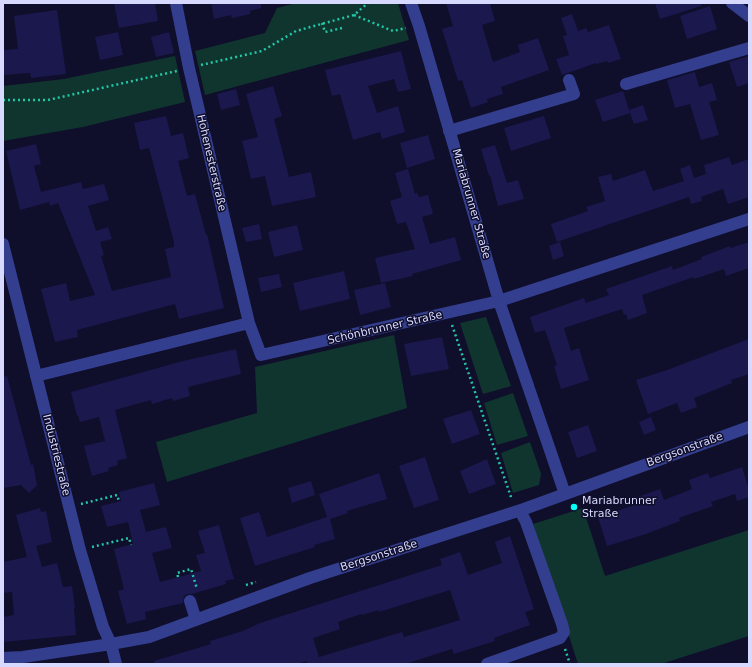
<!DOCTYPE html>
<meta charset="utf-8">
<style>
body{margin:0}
#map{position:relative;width:752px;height:667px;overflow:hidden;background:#0f0e2b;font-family:"DejaVu Sans",sans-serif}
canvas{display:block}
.frame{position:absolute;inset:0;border:4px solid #d8d9ff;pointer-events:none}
</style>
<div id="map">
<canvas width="752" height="667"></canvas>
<div class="frame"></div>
</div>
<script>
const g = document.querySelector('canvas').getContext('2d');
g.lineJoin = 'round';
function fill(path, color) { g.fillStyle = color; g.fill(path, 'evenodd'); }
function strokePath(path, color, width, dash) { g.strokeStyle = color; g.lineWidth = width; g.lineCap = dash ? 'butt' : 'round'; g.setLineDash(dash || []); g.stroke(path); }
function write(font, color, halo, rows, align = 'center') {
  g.font = font + ' "DejaVu Sans",sans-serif'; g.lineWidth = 3; g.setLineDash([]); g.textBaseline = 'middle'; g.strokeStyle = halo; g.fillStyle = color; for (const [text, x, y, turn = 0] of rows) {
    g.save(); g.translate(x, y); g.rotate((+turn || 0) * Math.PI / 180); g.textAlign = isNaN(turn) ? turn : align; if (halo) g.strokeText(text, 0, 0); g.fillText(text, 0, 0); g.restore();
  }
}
const green = new Path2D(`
 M 296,3 L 398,3 L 409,40 L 205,95 L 195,51 L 265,33 L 277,8 Z
 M 175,56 L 185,102 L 83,127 L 3,141 L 3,86 L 64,79 Z
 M 486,317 L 511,386 L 483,394 L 460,323 Z
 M 394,335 L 407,408 L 167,482 L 156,442 L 257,413 L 255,367 Z
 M 513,393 L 528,436 L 497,445 L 484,403 Z
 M 530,442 L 541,474 L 539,485 L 513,493 L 501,453 Z
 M 583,508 L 605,576 L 749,530 L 749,636 L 661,664 L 578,664 L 533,524 Z`);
const building = new Path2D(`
 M 114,3 L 155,3 L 158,21 L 119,28 Z
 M 211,3 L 261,3 L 261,8 L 250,11 L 250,14 L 232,18 L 231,15 L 214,19 Z
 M 446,3 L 490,3 L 495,21 L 482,25 L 493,62 L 520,52 L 518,45 L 538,38 L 549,70 L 501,87 L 503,94 L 487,99 L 488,102 L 471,108 L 462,80 L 458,81 L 442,29 L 453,26 Z
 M 655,3 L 701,3 L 701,6 L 660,19 Z
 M 710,6 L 717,29 L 687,39 L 680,16 Z
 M 57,10 L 66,74 L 31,78 L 30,73 L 3,75 L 3,50 L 18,49 L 14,16 Z
 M 572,14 L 578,31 L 586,28 L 588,32 L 609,25 L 621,59 L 608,63 L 607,61 L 597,64 L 596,63 L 562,75 L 556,59 L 569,55 L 563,36 L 567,35 L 561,18 Z
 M 118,32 L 123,55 L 100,60 L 95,37 Z
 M 169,32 L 174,53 L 156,57 L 151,37 Z
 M 401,51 L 411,89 L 398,92 L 394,79 L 368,86 L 377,113 L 398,106 L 405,132 L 382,139 L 380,132 L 353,140 L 340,94 L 332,96 L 325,70 Z
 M 749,56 L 749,83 L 737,87 L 729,62 Z
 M 695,72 L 699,87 L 712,83 L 717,100 L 709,102 L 719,135 L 701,140 L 690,104 L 675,108 L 667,80 Z
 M 273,86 L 282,116 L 274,119 L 289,177 L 311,172 L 316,197 L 272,206 L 265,176 L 251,179 L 242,141 L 258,137 L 246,94 Z
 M 236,89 L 240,105 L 221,110 L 217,94 Z
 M 623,91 L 630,113 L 629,110 L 643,105 L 648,120 L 634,124 L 630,113 L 603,122 L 595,100 Z
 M 166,116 L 171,136 L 183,133 L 189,158 L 178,161 L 187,196 L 195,194 L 206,235 L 207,234 L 224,308 L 179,319 L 175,304 L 77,330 L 78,337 L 55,342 L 41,289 L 66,283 L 70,301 L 95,295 L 58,203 L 50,206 L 49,202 L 20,210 L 6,151 L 36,144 L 41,164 L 34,166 L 41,192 L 81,182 L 83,189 L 104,184 L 109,200 L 88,206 L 96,231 L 108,227 L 112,239 L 100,242 L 104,255 L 101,256 L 112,291 L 171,277 L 165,249 L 174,247 L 174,242 L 149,148 L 140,150 L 134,123 Z
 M 544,116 L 551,138 L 511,151 L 504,128 Z
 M 428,135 L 435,159 L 407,168 L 400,143 Z
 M 495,145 L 507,183 L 518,180 L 524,199 L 498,206 L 490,175 L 489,176 L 481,149 Z
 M 729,157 L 732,165 L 749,159 L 749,197 L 728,204 L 723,189 L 701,197 L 702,201 L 691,204 L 689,197 L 557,242 L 551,224 L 588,211 L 586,207 L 605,201 L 598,177 L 611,174 L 613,181 L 645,170 L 653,191 L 684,181 L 680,169 L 690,165 L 694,178 L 706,174 L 704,165 Z
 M 408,169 L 415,194 L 417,193 L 419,197 L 428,195 L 433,214 L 422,217 L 430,244 L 455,237 L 461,260 L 412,274 L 413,276 L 381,283 L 375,258 L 415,249 L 406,222 L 397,224 L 390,201 L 402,197 L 395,173 Z
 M 259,224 L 262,239 L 246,242 L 242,228 Z
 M 297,225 L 303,250 L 274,257 L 268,232 Z
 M 560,242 L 564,256 L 553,260 L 549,246 Z
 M 749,242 L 749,268 L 726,276 L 724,269 L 694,279 L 694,277 L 642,295 L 647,313 L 628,320 L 626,314 L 624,315 L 622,309 L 564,328 L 571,351 L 579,348 L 589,380 L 561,389 L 554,366 L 557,365 L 545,330 L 535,333 L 530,317 L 584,298 L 586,303 L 609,295 L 606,289 L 672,266 L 673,270 L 702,259 L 701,257 L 730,246 L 731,248 Z
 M 344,271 L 350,299 L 300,311 L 293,283 Z
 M 279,274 L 282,287 L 261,292 L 258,278 Z
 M 385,283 L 391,307 L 360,315 L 354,290 Z
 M 442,337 L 449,369 L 411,376 L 404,344 Z
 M 749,339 L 749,374 L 731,380 L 732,383 L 694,398 L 697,407 L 681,413 L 677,403 L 648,414 L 636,380 L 667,370 Z
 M 236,349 L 241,374 L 188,387 L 190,396 L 173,401 L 172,398 L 152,404 L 151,400 L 115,410 L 127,458 L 117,461 L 118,465 L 108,468 L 109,471 L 92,476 L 84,446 L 105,441 L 99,417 L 80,422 L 78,415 L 77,416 L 71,392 L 183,361 Z
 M 7,376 L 31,465 L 33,464 L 37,485 L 29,493 L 21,485 L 3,488 L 3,377 Z
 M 471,410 L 480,434 L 452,444 L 443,419 Z
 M 651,417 L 656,430 L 644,435 L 639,422 Z
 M 588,425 L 597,451 L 577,458 L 568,432 Z
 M 425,457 L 439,500 L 414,508 L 399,466 Z
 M 487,459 L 496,484 L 469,494 L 460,471 Z
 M 742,467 L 749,490 L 749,497 L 737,501 L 735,494 L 711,502 L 713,506 L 679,518 L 680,521 L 646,534 L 607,546 L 598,517 L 635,505 L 632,499 L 660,489 L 664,500 L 692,489 L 689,480 L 708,473 L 710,478 Z
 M 379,473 L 387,499 L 347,511 L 348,513 L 330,519 L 335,539 L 314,545 L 315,547 L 255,566 L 240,518 L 259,512 L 267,537 L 327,517 L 319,494 Z
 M 311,481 L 315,495 L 292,503 L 288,488 Z
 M 154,483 L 160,505 L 140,510 L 146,532 L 166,527 L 172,548 L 152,553 L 160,582 L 201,571 L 196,555 L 205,553 L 198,531 L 219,525 L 234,579 L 225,581 L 226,584 L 192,594 L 187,594 L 184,596 L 183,603 L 145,612 L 146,619 L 127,624 L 118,591 L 124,589 L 114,549 L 133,544 L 128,522 L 107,527 L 101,506 L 121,501 L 119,492 Z
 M 40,508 L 41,512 L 46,511 L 52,542 L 36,546 L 42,567 L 57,563 L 63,587 L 72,586 L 75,608 L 74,608 L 76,635 L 3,642 L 3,617 L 14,615 L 12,592 L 3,593 L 3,562 L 27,557 L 16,515 Z
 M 510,536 L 534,609 L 525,612 L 530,625 L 494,638 L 495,641 L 454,654 L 452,649 L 405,664 L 307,664 L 307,661 L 296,664 L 155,664 L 154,661 L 211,644 L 210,641 L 243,631 L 260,623 L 442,565 L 440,559 L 460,552 L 468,575 L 502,563 L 495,542 ZM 450,590 L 460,620 L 404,637 L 402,632 L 319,657 L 313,638 L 340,629 L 338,622 L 361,614 L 362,615 L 379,610 L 379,612 Z`);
const path = new Path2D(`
 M 354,15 L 393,31 L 406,28
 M 322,23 L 325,32 L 342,28
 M 201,65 L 262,51 L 296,31 L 354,15 L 368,3
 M 3,100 L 48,100 L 177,71
 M 452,325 L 512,500
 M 81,504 L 117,495 L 119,501
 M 92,547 L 129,538 L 131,545
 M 178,577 L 177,573 L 191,569 L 197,589
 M 246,585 L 256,582
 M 565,649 L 570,664`);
const minor = new Path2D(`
 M 176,3 L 189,68 L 249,323
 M 411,3 L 419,26 L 499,301 L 565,494
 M 732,3 L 749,16
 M 626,84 L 749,48
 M 449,131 L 574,94 L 569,80
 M 3,244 L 80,550 L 103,627 L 111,644 L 116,664
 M 36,376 L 249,323 L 261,355 L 499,301 L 749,219
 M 190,601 L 196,620
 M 3,658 L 23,657 L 111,644 L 149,637 L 310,578 L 524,509 L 749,427
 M 487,664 L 560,638 L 564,632 L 562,624 L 526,522 L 520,511`);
const markers = [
 [574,507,4,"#04fff4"]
];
const streetNames = [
 ["Hohenesterstraße",211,163,77],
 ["Mariabrunner Straße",471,204,74],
 ["Schönbrunner Straße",385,328,-13],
 ["Bergsonstraße",685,450,-20],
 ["Industriestraße",56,455,76],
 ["Bergsonstraße",379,556,-18]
];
const poiNames = [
 ["Mariabrunner",582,501],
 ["Straße",582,514]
];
fill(green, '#10352f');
fill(building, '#1b184e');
strokePath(path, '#23c7a6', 2.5, [2, 3]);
strokePath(minor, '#343e8e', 12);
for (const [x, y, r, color] of markers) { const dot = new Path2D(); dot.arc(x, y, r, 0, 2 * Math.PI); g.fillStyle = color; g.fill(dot); strokePath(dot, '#0f0e2b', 1.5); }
write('11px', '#d8d9ff', '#0f0e2b', streetNames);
write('11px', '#d8d9ff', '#0f0e2b', poiNames, 'left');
</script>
